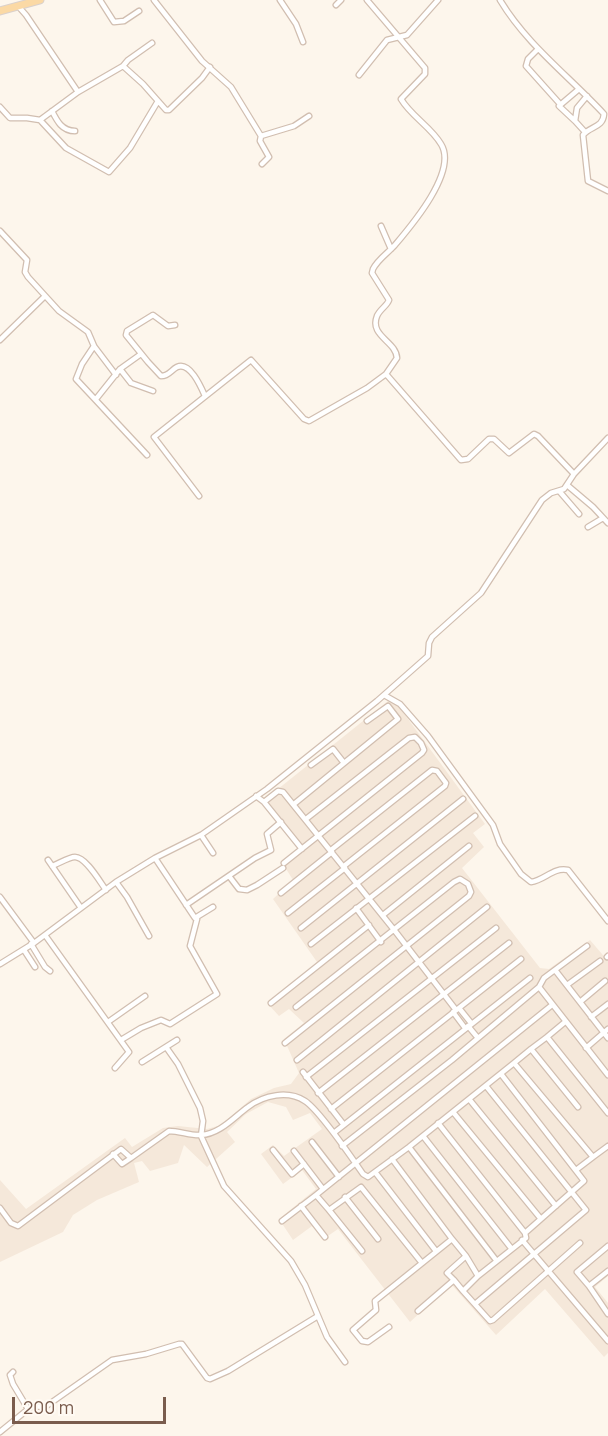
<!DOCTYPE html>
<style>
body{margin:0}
#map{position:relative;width:608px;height:1436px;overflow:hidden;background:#fdf6ec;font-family:Manrope,sans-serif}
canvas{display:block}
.scale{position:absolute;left:12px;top:1397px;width:154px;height:27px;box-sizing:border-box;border:3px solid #7a5c4d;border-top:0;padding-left:8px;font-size:18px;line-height:21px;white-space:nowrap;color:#7a5c4d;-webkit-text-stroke:4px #fffaf3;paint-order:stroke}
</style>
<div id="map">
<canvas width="608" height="1436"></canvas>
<div class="scale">200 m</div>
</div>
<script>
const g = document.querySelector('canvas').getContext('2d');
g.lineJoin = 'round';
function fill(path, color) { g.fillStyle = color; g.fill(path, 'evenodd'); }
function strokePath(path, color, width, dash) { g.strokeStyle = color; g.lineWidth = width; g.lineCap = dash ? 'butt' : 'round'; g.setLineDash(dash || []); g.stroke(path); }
const residential = new Path2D(`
 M 388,701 L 397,704 L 485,824 L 473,833 L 484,847 L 462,868 L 540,968 L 549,969 L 590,940 L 608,961 L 608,1276 L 595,1287 L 608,1303 L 608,1353 L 604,1357 L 545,1289 L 496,1335 L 451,1284 L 410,1322 L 338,1229 L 325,1238 L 312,1226 L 293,1240 L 279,1219 L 316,1189 L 302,1170 L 283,1184 L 261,1154 L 273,1145 L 284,1156 L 322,1129 L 310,1113 L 293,1120 L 286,1107 L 268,1102 L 246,1114 L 227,1132 L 235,1142 L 207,1167 L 184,1145 L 178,1163 L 150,1171 L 142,1161 L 134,1163 L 139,1182 L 97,1200 L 73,1215 L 63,1232 L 0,1262 L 0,1180 L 26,1209 L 125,1138 L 132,1147 L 163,1128 L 178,1126 L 207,1129 L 221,1125 L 251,1099 L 274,1088 L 291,1084 L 299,1073 L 284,1039 L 304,1023 L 289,1009 L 279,1016 L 268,1004 L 317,962 L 273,899 L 293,880 L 283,864 L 300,849 L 263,801 Z`);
const street = new Path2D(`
 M 100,0 L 114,22 L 124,21 L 139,11
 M 154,0 L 202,61 L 231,87 L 261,136 L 294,126 L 309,116
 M 280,0 L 296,24 L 303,42
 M 500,0 C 527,45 569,76 604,114 C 603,128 590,126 583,135 L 588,181 L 608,191
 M 336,5 L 341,0
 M 18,6 L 26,15 L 78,92
 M 538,49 L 528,59 L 526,66 L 560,104
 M 123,66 L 143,84 L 166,110 L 169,110 L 202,78 L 210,67
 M 359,75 L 387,40 L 407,35 L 438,0
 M 0,107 L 10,118 L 27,118 L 40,120 L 78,92 L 123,66 L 128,60 L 152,43
 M 52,111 C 57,121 62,131 75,131
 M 40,120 L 66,148 L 109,172 L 130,148 L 158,101
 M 575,121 L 559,106 L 579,89
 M 585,132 L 575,121 L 577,108 L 587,96
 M 261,136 L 260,141 L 269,157 L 262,164
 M 381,226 L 391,249
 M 0,231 L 27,260 L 25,272 L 28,277 L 59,311 L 88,332 L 94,346 L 116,375
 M 175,325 L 168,326 L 153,315 L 127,331 L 126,335 L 148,362 L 161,376 C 169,376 171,370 177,367 C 190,361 201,387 205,396
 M 0,340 L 45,296
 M 94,346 L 82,364 L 76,379 L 147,455
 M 120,369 L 131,383 L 153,391
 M 386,374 L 461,460 L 468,459 L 489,439 L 494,439 L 509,453 L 534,434 L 538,436 L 574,474
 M 96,399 L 120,369 L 141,354
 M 567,485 L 593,507 L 608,523
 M 560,492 L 579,514
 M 199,496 L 154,437 L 251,360 L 304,419 L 309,421 L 367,388 L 386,374 L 397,358 C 396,341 369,336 377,316 C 380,309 387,306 389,300 L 372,273 L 373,269 C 378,259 388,253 395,245 C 412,225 458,171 441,144 C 431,127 411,116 401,99 L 425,74 L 425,68 L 367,0
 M 588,527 L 603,518
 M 384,695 L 400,704 L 428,736 L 493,825 L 500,844 L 521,874 L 531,882 C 545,880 553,867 568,870 L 608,921
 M 311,765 L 333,749 L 344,763
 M 256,796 L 264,802 L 278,791 L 283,792 L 395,931 L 456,1010
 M 264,802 L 302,849
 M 294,804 L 398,719 L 388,706 L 367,721
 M 201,835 L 213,853
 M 331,850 L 432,770 L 437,771 L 446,783 L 445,786 L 344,866
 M 155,858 L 195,918 L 213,907
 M 48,860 L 81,908
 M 284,863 L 422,753 L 424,750 L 421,743 L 415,737 L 409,738 L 306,819
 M 52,866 C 58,864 69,857 75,857 C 86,857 100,882 106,890
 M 229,876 L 239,889 L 247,890 L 257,885 L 283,868
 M 116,882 L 127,897 L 149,936
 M 281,893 L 332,852
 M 0,897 L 34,943
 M 186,905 L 255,858 L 271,850 L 267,834 L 281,822
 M 356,908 L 381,942
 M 288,913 L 345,868
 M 383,915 L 469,846
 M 301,928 L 463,799
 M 45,935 L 129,1052 L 115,1068
 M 31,944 L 45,967 L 50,971
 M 311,944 L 475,816
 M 24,950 L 35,967
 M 607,957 L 608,956
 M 0,964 L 34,943 L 116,882 L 155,858 L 201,835 L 267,789 L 377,701 L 428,656 L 429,643 L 432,637 L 481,593 L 542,500 L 551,493 L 564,489 L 574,474 L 608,438
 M 555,970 L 608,1038
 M 567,985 L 600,961
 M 539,987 L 608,1075
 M 580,1002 L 605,981
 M 271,1003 L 369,925
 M 459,1008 L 471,1023
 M 453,1012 L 465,1028
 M 591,1017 L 608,1004
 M 108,1022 L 145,996
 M 468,1026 L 478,1038
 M 547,1037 L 565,1022
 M 121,1040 L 141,1028 L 161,1020 L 170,1024 L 217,994 L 190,946 L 197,919
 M 285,1043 L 469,896 L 471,892 L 468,884 L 460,879 L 454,882 L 296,1007
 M 166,1047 L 178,1064 L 200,1108 L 203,1121 L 201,1136 L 224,1186 L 291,1261 L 305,1285 L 327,1337 L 345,1362
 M 586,1048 L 608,1029
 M 531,1049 L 547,1037 L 608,1113
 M 297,1060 L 487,907
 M 142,1062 L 177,1040
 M 514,1063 L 531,1049 L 578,1107
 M 303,1072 L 344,1125
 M 306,1077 L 496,928
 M 318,1093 L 509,943
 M 469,1099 L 556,1206
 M 331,1109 L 521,959
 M 453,1112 L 541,1219
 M 438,1123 L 525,1233 L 584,1181 L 501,1074
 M 335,1132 L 530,978
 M 423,1136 L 511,1248
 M 312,1142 L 339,1177
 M 342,1146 L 452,1060 L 539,987 L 544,978 L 587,946
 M 409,1147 L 496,1260
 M 273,1150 L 292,1174 L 304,1164
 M 294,1151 L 323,1189
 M 113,1154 L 122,1164 L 131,1158
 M 593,1157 L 608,1146
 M 392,1159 L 452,1239
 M 375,1172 L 436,1251
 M 345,1197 L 378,1239
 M 301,1206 L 325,1237
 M 0,1208 L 11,1223 L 18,1226 L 121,1149 L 131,1158 L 169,1131 C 180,1131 191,1136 201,1135 C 220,1134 234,1117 248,1107 C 264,1095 288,1090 305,1101 C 319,1110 352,1158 363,1174 L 368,1177 L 409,1147 L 514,1063 L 593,1157 L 576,1170
 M 329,1210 L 316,1195 L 552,1005
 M 282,1221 L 316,1195
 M 522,1240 L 608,1341
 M 608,1246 L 577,1272 L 589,1286 L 608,1271
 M 362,1251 L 329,1210 L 361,1187 L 422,1263
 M 478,1276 L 526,1238 L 525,1233
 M 454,1280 L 447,1273 L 466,1256
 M 589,1286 L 608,1314
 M 463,1291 L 490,1321 L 493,1320 L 580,1243
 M 475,1304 L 586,1210 L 486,1086
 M 389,1327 L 368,1342 L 362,1341 L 353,1330 L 376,1310 L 375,1301 L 452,1239 L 466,1256 L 478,1276 L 463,1291 L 454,1280 L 418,1311
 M 13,1372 L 10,1375 L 13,1384 L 28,1409
 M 0,1432 L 32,1406 L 45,1407 L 112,1360 L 146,1354 L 179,1344 L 182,1344 L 207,1378 L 210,1379 L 228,1371 L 318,1316`);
const primary = new Path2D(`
 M 0,11 L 40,0`);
fill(residential, '#f5e8da');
strokePath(street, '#d1beb0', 7);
strokePath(primary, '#dad1cd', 9);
strokePath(street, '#fff', 4.5);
strokePath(primary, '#fbd9a5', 7);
</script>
